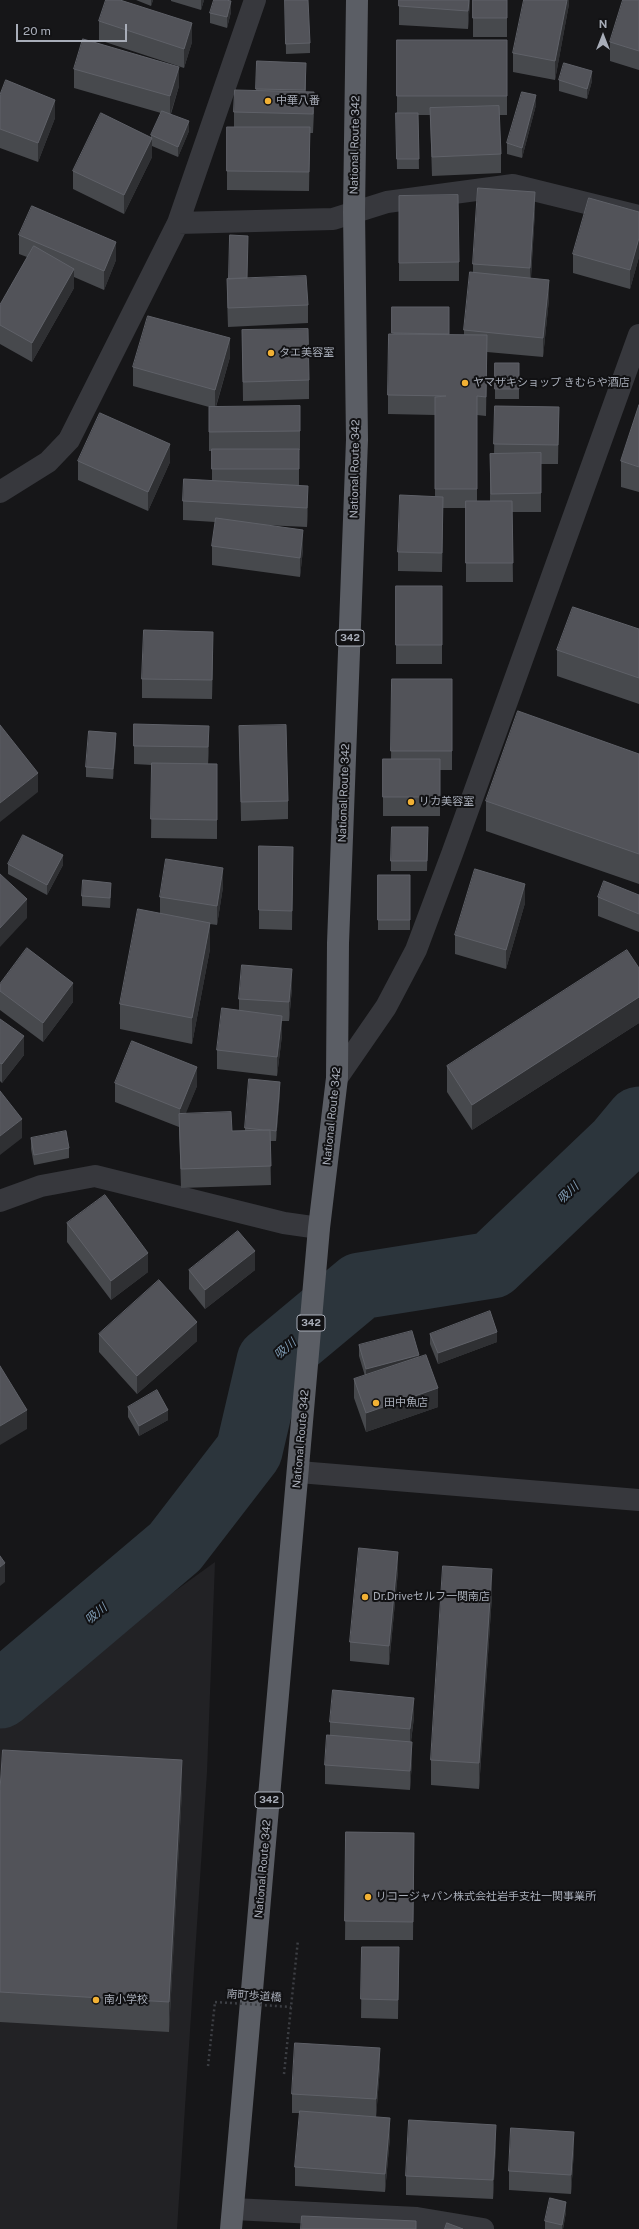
<!DOCTYPE html>
<meta charset="utf-8">
<style>
body{margin:0}
#map{position:relative;width:639px;height:2229px;overflow:hidden;background:#161618;font-family:"Public Sans",sans-serif}
canvas{display:block}
.north{position:absolute;left:583px;top:16px;width:40px;height:40px;-webkit-text-stroke:3px #111113;paint-order:stroke;rotate:0deg;font-size:11px;font-weight:700;line-height:16px;text-align:center;color:#a8adb8}
.north::after{content:'';display:block;margin:auto;width:14px;height:18px;background:#a8adb8;clip-path:polygon(50% 0,100% 100%,50% 72%,0 100%)}
.scale{position:absolute;left:16px;top:24px;width:111px;height:18px;box-sizing:border-box;border:2px solid #a8adb8;border-top:0;padding-left:5px;font-size:12px;line-height:14px;white-space:nowrap;color:#a8adb8;-webkit-text-stroke:3px #111113;paint-order:stroke}
</style>
<div id="map">
<canvas width="639" height="2229"></canvas>
<div class="north">N</div>
<div class="scale">20 m</div>
</div>
<script>
const g = document.querySelector('canvas').getContext('2d');
g.lineJoin = 'round';
function fill(path, color) { g.fillStyle = color; g.fill(path, 'evenodd'); }
function strokePath(path, color, width, dash) { g.strokeStyle = color; g.lineWidth = width; g.lineCap = dash ? 'butt' : 'round'; g.setLineDash(dash || []); g.stroke(path); }
function write(font, color, halo, rows, align = 'center') {
  g.font = font + ' "Public Sans","Noto Sans JP",sans-serif'; g.lineWidth = 4; g.setLineDash([]); g.textBaseline = 'middle'; g.strokeStyle = halo; g.fillStyle = color; for (const [text, x, y, turn = 0] of rows) {
    g.save(); g.translate(x, y); g.rotate((+turn || 0) * Math.PI / 180); g.textAlign = isNaN(turn) ? turn : align; if (halo) g.strokeText(text, 0, 0); g.fillText(text, 0, 0); g.restore();
  }
}
const built = new Path2D(`
 M 215,1562 L 207,1772 L 177,2229 L 0,2229 L 0,1718 Z`);
const river = new Path2D(`
 M 0,1695 L 175,1547 L 249,1451 L 270,1361 L 360,1286 L 492,1265 L 619,1144 L 639,1120`);
const path = new Path2D(`
 M 208,2066 L 215,2002
 M 284,2074 L 298,1940`);
const minor = new Path2D(`
 M 178,223 L 333,219 L 387,202 L 513,185 L 639,216
 M 0,492 L 48,462 L 69,440 L 178,223 L 255,0
 M 0,1201 L 41,1186 L 95,1176 L 284,1223 L 319,1228
 M 299,1472 L 639,1500
 M 233,2209 L 417,2218 L 483,2229`);
const tertiary = new Path2D(`
 M 337,1078 L 386,1007 L 416,950 L 452,854 L 639,335`);
const trunk = new Path2D(`
 M 231,2229 L 319,1228 L 337,1078 L 338,943 L 357,440 L 354,212 L 357,0`);
const pathBridge = new Path2D(`
 M 215,2002 L 291,2007`);
const wall = new Path2D(`
 M 136,0 L 153,0 L 151,6 Z
 M 171,0 L 204,0 L 201,10 L 171,1 Z
 M 285,0 L 310,43 L 310,53 L 286,54 Z
 M 399,0 L 470,0 L 468,29 L 399,25 Z
 M 473,0 L 507,0 L 507,37 L 473,37 Z
 M 569,0 L 569,4 L 555,80 L 513,72 L 513,53 Z
 M 639,0 L 639,70 L 610,61 L 610,42 Z
 M 231,12 L 227,28 L 210,23 L 210,13 Z
 M 99,21 L 192,42 L 184,68 L 99,40 Z
 M 397,40 L 507,40 L 507,115 L 499,115 L 501,154 L 501,173 L 432,176 L 430,115 L 418,115 L 419,169 L 397,169 L 396,113 L 397,113 Z
 M 257,61 L 306,73 L 306,92 L 314,111 L 313,133 L 310,133 L 309,191 L 227,190 L 227,127 L 234,127 L 234,112 L 256,91 Z
 M 74,69 L 179,86 L 171,114 L 189,131 L 178,157 L 152,146 L 152,157 L 124,214 L 73,189 L 73,171 L 151,137 L 151,135 L 161,113 L 74,88 Z
 M 559,80 L 592,81 L 587,99 L 559,91 Z
 M 0,95 L 55,118 L 38,162 L 0,148 Z
 M 536,105 L 522,158 L 507,154 L 507,143 Z
 M 399,196 L 459,262 L 459,281 L 399,281 Z
 M 535,211 L 531,278 L 549,299 L 543,357 L 487,352 L 486,416 L 477,415 L 477,501 L 490,501 L 490,454 L 494,454 L 495,406 L 559,407 L 558,464 L 541,464 L 541,512 L 512,512 L 513,582 L 466,582 L 466,508 L 443,508 L 442,572 L 398,571 L 398,552 L 435,496 L 435,415 L 388,414 L 388,395 L 392,334 L 449,307 L 449,335 L 464,335 L 464,330 L 473,273 L 473,264 Z
 M 639,212 L 639,257 L 630,289 L 573,273 L 573,254 Z
 M 19,235 L 116,260 L 104,290 L 74,277 L 74,288 L 32,362 L 0,344 L 0,305 L 27,257 L 19,254 Z
 M 248,278 L 308,305 L 308,323 L 228,327 L 227,298 L 227,279 Z
 M 242,330 L 309,380 L 309,399 L 243,401 Z
 M 230,357 L 216,407 L 300,406 L 300,450 L 299,450 L 299,486 L 308,505 L 307,527 L 264,525 L 303,549 L 300,577 L 212,565 L 212,546 L 215,522 L 183,520 L 183,501 L 212,480 L 212,451 L 209,451 L 209,407 L 133,386 L 133,367 Z
 M 495,363 L 519,363 L 519,399 L 495,399 Z
 M 639,405 L 639,492 L 621,487 L 621,461 Z
 M 78,461 L 170,462 L 148,511 L 78,480 Z
 M 396,586 L 442,586 L 442,664 L 396,664 Z
 M 639,629 L 639,704 L 557,676 L 557,650 Z
 M 213,651 L 212,699 L 142,698 L 142,679 Z
 M 392,679 L 452,679 L 452,770 L 440,770 L 440,816 L 383,816 L 383,759 L 391,759 Z
 M 239,726 L 288,801 L 288,819 L 241,821 Z
 M 116,743 L 113,779 L 86,777 L 86,767 Z
 M 209,745 L 208,764 L 217,783 L 217,839 L 151,838 L 152,765 L 134,764 L 134,746 Z
 M 639,754 L 639,884 L 486,831 L 486,801 Z
 M 428,837 L 427,871 L 391,871 L 391,861 Z
 M 293,847 L 292,930 L 259,929 L 259,910 Z
 M 8,864 L 63,865 L 47,895 L 8,874 Z
 M 378,875 L 410,875 L 410,930 L 378,930 Z
 M 223,887 L 217,925 L 210,924 L 210,949 L 192,1044 L 120,1029 L 120,1004 L 160,913 L 160,897 Z
 M 111,893 L 110,908 L 82,906 L 82,896 Z
 M 639,895 L 639,932 L 598,916 L 598,897 Z
 M 525,903 L 506,969 L 455,954 L 455,935 Z
 M 639,968 L 639,1023 L 472,1130 L 447,1092 L 447,1066 Z
 M 0,984 L 73,1002 L 43,1042 L 0,1010 Z
 M 292,988 L 289,1021 L 282,1021 L 282,1035 L 277,1076 L 217,1069 L 217,1050 L 239,1010 L 239,999 Z
 M 0,1019 L 24,1055 L 2,1083 L 0,1081 Z
 M 115,1083 L 197,1086 L 185,1114 L 232,1131 L 245,1131 L 245,1128 L 280,1092 L 276,1141 L 270,1141 L 271,1185 L 181,1188 L 179,1127 L 115,1102 Z
 M 31,1138 L 69,1148 L 69,1158 L 34,1165 L 31,1149 Z
 M 67,1223 L 148,1272 L 111,1300 L 67,1242 Z
 M 189,1270 L 255,1270 L 205,1309 L 189,1289 Z
 M 99,1334 L 197,1341 L 137,1394 L 99,1352 Z
 M 430,1334 L 497,1342 L 438,1364 L 430,1344 Z
 M 359,1345 L 419,1357 L 438,1407 L 366,1432 L 354,1398 L 354,1379 L 365,1376 L 359,1356 Z
 M 128,1407 L 168,1420 L 139,1436 L 128,1417 Z
 M 398,1571 L 389,1665 L 350,1661 L 350,1642 Z
 M 492,1595 L 479,1789 L 431,1785 L 431,1760 Z
 M 414,1717 L 411,1742 L 412,1761 L 410,1790 L 325,1784 L 325,1765 L 330,1735 L 330,1722 Z
 M 0,1790 L 182,1790 L 169,2032 L 0,2022 Z
 M 346,1832 L 414,1833 L 413,1940 L 345,1940 Z
 M 362,1947 L 399,1947 L 398,2019 L 361,2018 Z
 M 380,2067 L 376,2117 L 390,2137 L 385,2192 L 295,2186 L 295,2167 L 300,2113 L 292,2113 L 292,2094 Z
 M 496,2144 L 493,2199 L 406,2195 L 406,2176 Z
 M 574,2150 L 571,2194 L 509,2190 L 509,2171 Z
 M 566,2212 L 563,2229 L 545,2229 L 545,2221 Z`);
const shadedWall = new Path2D(`
 M 151,0 L 153,0 L 151,6 Z
 M 201,0 L 204,0 L 201,10 Z
 M 469,0 L 470,0 L 468,29 L 468,11 Z
 M 567,0 L 569,0 L 569,4 L 555,80 L 555,61 Z
 M 231,1 L 231,12 L 227,28 L 227,17 Z
 M 192,23 L 192,42 L 184,68 L 184,49 Z
 M 179,67 L 179,86 L 170,115 L 170,96 Z
 M 592,71 L 592,81 L 587,99 L 587,89 Z
 M 536,95 L 536,105 L 522,158 L 522,148 Z
 M 55,100 L 55,118 L 38,162 L 38,143 Z
 M 189,121 L 189,131 L 178,157 L 178,147 Z
 M 152,138 L 152,157 L 124,214 L 124,195 Z
 M 535,192 L 535,211 L 530,287 L 530,268 Z
 M 639,238 L 639,257 L 630,289 L 630,270 Z
 M 116,242 L 116,260 L 104,290 L 104,271 Z
 M 74,269 L 74,288 L 32,362 L 32,343 Z
 M 549,280 L 549,299 L 543,357 L 543,338 Z
 M 230,338 L 230,357 L 215,409 L 215,390 Z
 M 170,444 L 170,462 L 148,511 L 148,492 Z
 M 308,486 L 308,505 L 307,527 L 307,508 Z
 M 443,497 L 443,516 L 442,572 L 442,553 Z
 M 303,530 L 303,549 L 300,577 L 300,558 Z
 M 213,632 L 213,651 L 212,699 L 212,680 Z
 M 209,726 L 209,745 L 208,766 L 208,747 Z
 M 116,733 L 116,743 L 113,779 L 113,769 Z
 M 38,773 L 38,792 L 0,822 L 0,803 Z
 M 63,855 L 63,865 L 47,895 L 47,885 Z
 M 223,868 L 223,887 L 217,925 L 217,906 Z
 M 111,883 L 111,893 L 110,908 L 110,898 Z
 M 525,884 L 525,903 L 506,969 L 506,950 Z
 M 27,899 L 27,918 L 0,947 L 0,928 Z
 M 210,923 L 210,949 L 192,1044 L 192,1018 Z
 M 292,969 L 292,988 L 289,1021 L 289,1002 Z
 M 73,983 L 73,1002 L 43,1042 L 43,1023 Z
 M 639,997 L 639,1023 L 472,1130 L 472,1105 Z
 M 282,1016 L 282,1035 L 277,1076 L 277,1057 Z
 M 24,1036 L 24,1055 L 2,1083 L 2,1064 Z
 M 197,1067 L 197,1086 L 180,1128 L 180,1109 Z
 M 280,1082 L 280,1092 L 276,1141 L 276,1131 Z
 M 22,1119 L 22,1138 L 0,1155 L 0,1136 Z
 M 255,1251 L 255,1270 L 205,1309 L 205,1290 Z
 M 148,1253 L 148,1272 L 111,1300 L 111,1281 Z
 M 197,1322 L 197,1341 L 137,1394 L 137,1376 Z
 M 497,1332 L 497,1342 L 438,1364 L 438,1353 Z
 M 419,1355 L 419,1365 L 366,1380 L 366,1369 Z
 M 438,1388 L 438,1407 L 366,1432 L 366,1413 Z
 M 27,1410 L 27,1429 L 0,1445 L 0,1426 Z
 M 168,1410 L 168,1420 L 139,1436 L 139,1426 Z
 M 398,1552 L 398,1571 L 389,1665 L 389,1646 Z
 M 5,1563 L 5,1582 L 0,1586 L 0,1567 Z
 M 492,1569 L 492,1595 L 479,1789 L 479,1763 Z
 M 414,1698 L 414,1717 L 410,1748 L 410,1729 Z
 M 412,1742 L 412,1761 L 410,1790 L 410,1771 Z
 M 182,1760 L 182,1790 L 169,2032 L 169,2002 Z
 M 380,2048 L 380,2067 L 376,2118 L 376,2099 Z
 M 390,2118 L 390,2137 L 385,2192 L 385,2174 Z
 M 496,2125 L 496,2144 L 493,2199 L 493,2180 Z
 M 574,2132 L 574,2150 L 571,2194 L 571,2175 Z
 M 566,2202 L 566,2212 L 563,2229 L 562,2229 L 562,2225 Z`);
const building = new Path2D(`
 M 106,0 L 120,0 L 192,23 L 184,49 L 99,21 Z
 M 214,0 L 226,0 L 231,1 L 227,17 L 210,13 Z
 M 285,0 L 308,0 L 310,43 L 286,44 Z
 M 399,0 L 469,0 L 468,11 L 399,6 Z
 M 473,0 L 507,0 L 507,18 L 473,18 Z
 M 524,0 L 567,0 L 555,61 L 513,53 Z
 M 623,0 L 639,0 L 639,51 L 610,42 Z
 M 83,39 L 179,67 L 170,96 L 74,69 Z
 M 397,40 L 507,40 L 507,96 L 397,96 Z
 M 257,61 L 306,63 L 305,90 L 256,89 Z
 M 564,63 L 592,71 L 587,89 L 559,80 Z
 M 6,80 L 55,100 L 38,143 L 0,129 L 0,95 Z
 M 235,90 L 314,92 L 313,114 L 234,112 Z
 M 522,92 L 536,95 L 522,148 L 507,143 Z
 M 499,106 L 501,154 L 432,157 L 430,108 Z
 M 162,111 L 189,121 L 178,147 L 151,135 Z
 M 101,113 L 152,138 L 124,195 L 73,171 Z
 M 396,113 L 418,113 L 419,159 L 397,159 Z
 M 227,127 L 310,127 L 309,172 L 227,171 Z
 M 478,188 L 535,192 L 530,268 L 473,264 Z
 M 458,195 L 459,262 L 399,263 L 399,196 Z
 M 589,198 L 639,212 L 639,238 L 630,270 L 573,254 Z
 M 32,206 L 116,242 L 104,271 L 19,235 Z
 M 230,235 L 248,236 L 247,278 L 229,279 Z
 M 34,246 L 74,269 L 32,343 L 0,325 L 0,305 Z
 M 470,272 L 549,280 L 543,338 L 464,330 Z
 M 306,276 L 308,305 L 228,308 L 227,279 Z
 M 392,307 L 449,307 L 449,334 L 392,333 Z
 M 148,316 L 230,338 L 215,390 L 133,367 Z
 M 308,329 L 309,380 L 243,382 L 242,330 Z
 M 389,334 L 487,335 L 486,397 L 477,396 L 477,489 L 435,489 L 435,397 L 446,396 L 388,395 Z
 M 495,363 L 519,363 L 519,389 L 495,389 Z
 M 639,405 L 639,467 L 621,461 Z
 M 300,406 L 300,431 L 209,432 L 209,407 Z
 M 495,406 L 559,407 L 558,445 L 494,444 Z
 M 100,413 L 170,444 L 148,492 L 78,461 Z
 M 212,449 L 299,449 L 299,469 L 212,469 Z
 M 541,453 L 541,493 L 491,494 L 490,454 Z
 M 184,479 L 308,486 L 307,508 L 183,501 Z
 M 400,495 L 443,497 L 442,553 L 398,552 Z
 M 466,501 L 512,501 L 513,563 L 466,563 Z
 M 216,518 L 303,530 L 300,558 L 212,546 Z
 M 396,586 L 442,586 L 442,645 L 396,645 Z
 M 573,607 L 639,629 L 639,678 L 557,650 Z
 M 144,630 L 213,632 L 212,680 L 142,679 Z
 M 392,679 L 452,679 L 452,751 L 391,751 Z
 M 518,711 L 639,754 L 639,854 L 486,801 Z
 M 134,724 L 209,726 L 208,747 L 134,746 Z
 M 0,725 L 38,773 L 0,803 Z
 M 286,725 L 288,801 L 241,802 L 239,726 Z
 M 89,731 L 116,733 L 113,769 L 86,767 Z
 M 383,759 L 440,759 L 440,797 L 383,797 Z
 M 152,763 L 217,764 L 217,820 L 151,819 Z
 M 392,827 L 428,827 L 427,861 L 391,861 Z
 M 23,835 L 63,855 L 47,885 L 8,864 Z
 M 259,846 L 293,847 L 292,911 L 259,910 Z
 M 166,859 L 223,868 L 217,906 L 160,897 Z
 M 475,869 L 525,884 L 506,950 L 455,935 Z
 M 0,874 L 27,899 L 0,928 Z
 M 378,875 L 410,875 L 410,920 L 378,920 Z
 M 83,880 L 111,883 L 110,898 L 82,896 Z
 M 604,881 L 639,895 L 639,914 L 598,897 Z
 M 138,909 L 210,923 L 192,1018 L 120,1004 Z
 M 27,948 L 73,983 L 43,1023 L 0,991 L 0,984 Z
 M 627,950 L 639,968 L 639,997 L 472,1105 L 447,1066 Z
 M 242,965 L 292,969 L 289,1002 L 239,999 Z
 M 222,1008 L 282,1016 L 277,1057 L 217,1050 Z
 M 0,1019 L 24,1036 L 2,1064 L 0,1063 Z
 M 132,1041 L 197,1067 L 180,1109 L 115,1083 Z
 M 249,1079 L 280,1082 L 276,1131 L 270,1130 L 264,1130 L 245,1128 Z
 M 0,1091 L 22,1119 L 0,1136 Z
 M 231,1112 L 232,1131 L 270,1130 L 271,1166 L 181,1169 L 179,1114 Z
 M 66,1131 L 69,1148 L 34,1155 L 31,1138 Z
 M 105,1195 L 148,1253 L 111,1281 L 67,1223 Z
 M 238,1231 L 255,1251 L 205,1290 L 189,1270 Z
 M 159,1280 L 197,1322 L 137,1376 L 99,1334 Z
 M 490,1311 L 497,1332 L 438,1353 L 430,1334 Z
 M 412,1331 L 419,1355 L 366,1369 L 359,1345 Z
 M 426,1355 L 438,1388 L 366,1413 L 354,1379 Z
 M 0,1366 L 27,1410 L 0,1426 Z
 M 157,1390 L 168,1410 L 139,1426 L 128,1407 Z
 M 359,1548 L 398,1552 L 389,1646 L 350,1642 Z
 M 0,1556 L 5,1563 L 0,1567 Z
 M 443,1566 L 492,1569 L 479,1763 L 431,1760 Z
 M 333,1690 L 414,1698 L 410,1729 L 330,1722 Z
 M 327,1735 L 412,1742 L 410,1771 L 325,1765 Z
 M 3,1750 L 182,1760 L 169,2002 L 0,1992 L 0,1790 Z
 M 346,1832 L 414,1833 L 413,1922 L 345,1921 Z
 M 362,1947 L 399,1947 L 398,2000 L 361,1999 Z
 M 295,2043 L 380,2048 L 376,2099 L 292,2094 Z
 M 300,2111 L 390,2118 L 385,2174 L 295,2167 Z
 M 409,2120 L 496,2125 L 493,2180 L 406,2176 Z
 M 511,2128 L 574,2132 L 571,2175 L 509,2171 Z
 M 550,2198 L 566,2202 L 562,2225 L 545,2221 Z
 M 302,2216 L 416,2221 L 416,2229 L 301,2229 Z
 M 447,2223 L 463,2229 L 445,2229 Z`);
const markers = [
 [268,101,4,"#f2b134"],
 [271,353,4,"#f2b134"],
 [465,383,4,"#f2b134"],
 [411,802,4,"#f2b134"],
 [376,1403,4,"#f2b134"],
 [365,1597,4,"#f2b134"],
 [368,1897,4,"#f2b134"],
 [96,2000,4,"#f2b134"]
];
const shields = [
 [350,638,28],
 [311,1323,28],
 [269,1800,28]
];
const shieldNames = [
 ["342",350,638],
 ["342",311,1323],
 ["342",269,1800]
];
const poiNames = [
 ["中華八番",276,101],
 ["タエ美容室",279,353],
 ["ヤマザキショップ きむらや酒店",473,383],
 ["リカ美容室",419,802],
 ["田中魚店",384,1403],
 ["Dr.Driveセルフ一関南店",373,1597],
 ["リコージャパン株式会社岩手支社一関事業所",376,1897],
 ["南小学校",104,2000]
];
const streetNames = [
 ["National Route 342",355,145,-89],
 ["National Route 342",355,469,-89],
 ["National Route 342",344,793,-88],
 ["National Route 342",332,1116,-84],
 ["National Route 342",301,1439,-85],
 ["National Route 342",263,1869,-85],
 ["南町歩道橋",254,1996,4]
];
const waterNames = [
 ["吸川",568,1193,-43],
 ["吸川",285,1349,-40],
 ["吸川",96,1614,-40]
];
fill(built, '#222225');
strokePath(river, '#2c353c', 67);
strokePath(path, '#3d3f44', 2.5, [2, 3]);
strokePath(minor, '#37383d', 22);
strokePath(tertiary, '#37383d', 22);
strokePath(trunk, '#5b5e65', 22);
strokePath(pathBridge, '#3d3f44', 2.5, [2, 3]);
fill(wall, '#47494d');
fill(shadedWall, '#2f3033');
fill(building, '#525359');
strokePath(building, '#5f6168', 1);
for (const [x, y, r, color] of markers) { const dot = new Path2D(); dot.arc(x, y, r, 0, 2 * Math.PI); g.fillStyle = color; g.fill(dot); strokePath(dot, '#111113', 1.5); }
for (const [x, y, w] of shields) { const box = new Path2D(); box.roundRect(x - w / 2, y - 8, w, 16, 3); g.fillStyle = '#111113'; g.fill(box); strokePath(box, '#a8adb8', 1); }
write('bold 10px', '#a8adb8', null, shieldNames);
write('11px', '#a8adb8', '#111113', poiNames, 'left');
write('11px', '#a8adb8', '#111113', streetNames);
write('italic 12px', '#7f9bb3', '#111113', waterNames);
</script>
